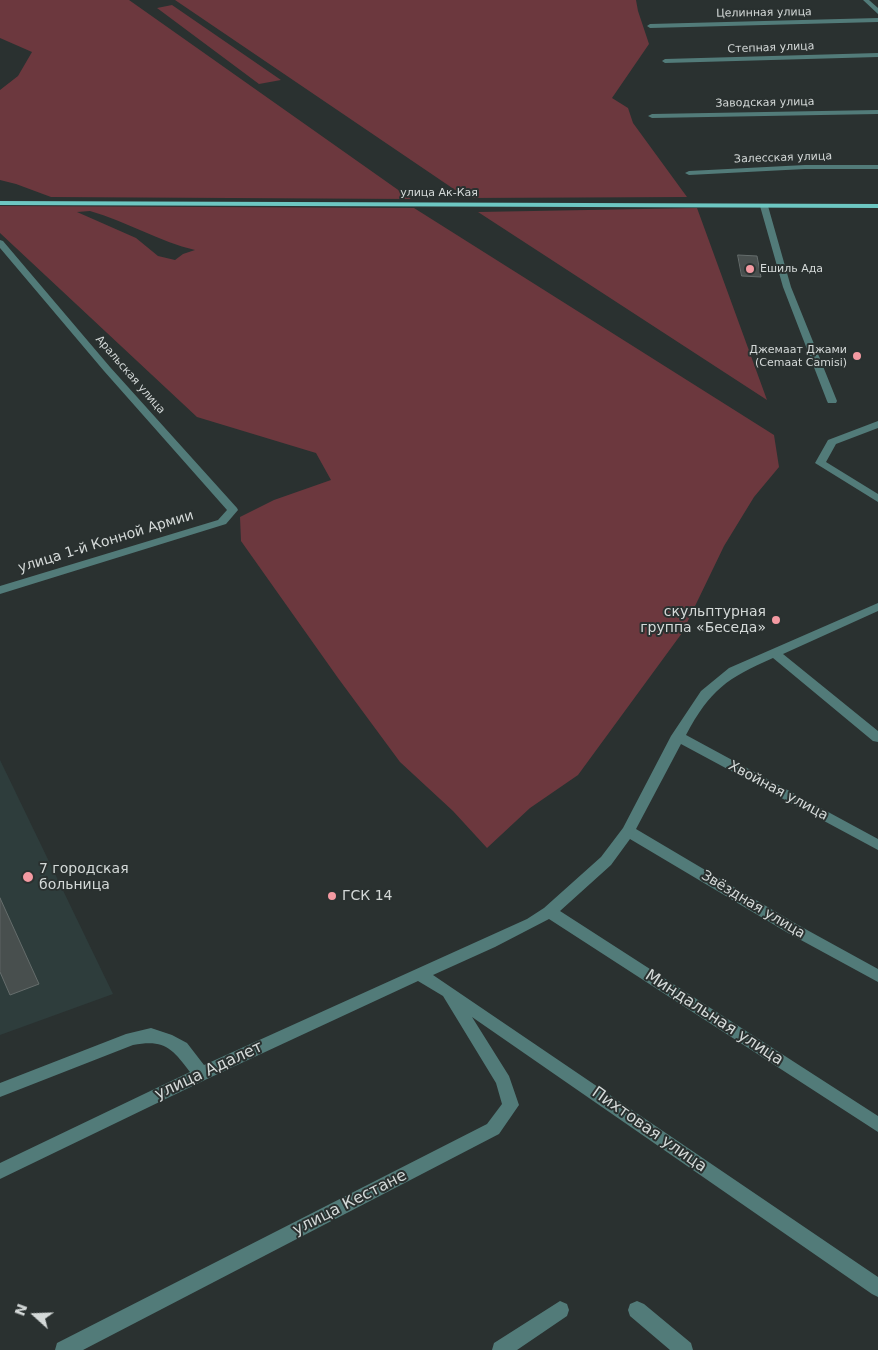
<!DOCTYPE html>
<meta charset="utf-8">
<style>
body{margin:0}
#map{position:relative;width:878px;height:1350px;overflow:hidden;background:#2a3130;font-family:"DejaVu Sans",sans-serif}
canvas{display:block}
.north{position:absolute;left:10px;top:1290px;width:50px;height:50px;-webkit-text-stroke:4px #2a3130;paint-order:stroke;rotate:290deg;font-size:14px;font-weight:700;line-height:20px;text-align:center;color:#d4d9d8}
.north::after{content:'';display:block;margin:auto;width:18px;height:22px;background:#d4d9d8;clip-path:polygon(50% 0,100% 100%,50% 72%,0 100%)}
</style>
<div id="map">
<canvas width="878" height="1350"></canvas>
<div class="north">N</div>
</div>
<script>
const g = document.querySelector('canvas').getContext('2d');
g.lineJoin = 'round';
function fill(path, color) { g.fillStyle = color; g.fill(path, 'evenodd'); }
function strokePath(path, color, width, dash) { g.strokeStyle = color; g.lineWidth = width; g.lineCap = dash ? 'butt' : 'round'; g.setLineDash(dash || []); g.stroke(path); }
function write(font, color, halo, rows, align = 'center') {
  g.font = font + ' "DejaVu Sans",sans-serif'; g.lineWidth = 4; g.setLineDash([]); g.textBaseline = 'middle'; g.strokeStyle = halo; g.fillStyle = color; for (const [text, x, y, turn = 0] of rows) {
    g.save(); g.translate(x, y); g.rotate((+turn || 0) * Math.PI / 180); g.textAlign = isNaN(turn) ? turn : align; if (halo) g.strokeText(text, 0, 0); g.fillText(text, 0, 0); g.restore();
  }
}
const built = new Path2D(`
 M 0,760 L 113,994 L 0,1035 Z`);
const green = new Path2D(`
 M 0,0 L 129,0 L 411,199 L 51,197 L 16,184 L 0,180 L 0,90 L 18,76 L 32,52 L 0,38 Z
 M 175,0 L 636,0 L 638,11 L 649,44 L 612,98 L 628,108 L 633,123 L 687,197 L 467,198 Z
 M 172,5 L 281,80 L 259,84 L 157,8 Z
 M 0,206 L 414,208 L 774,435 L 779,467 L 754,497 L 724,546 L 682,633 L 578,775 L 530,808 L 487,848 L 453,811 L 400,762 L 338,678 L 241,541 L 240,517 L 274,500 L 331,480 L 316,453 L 197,417 L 0,233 ZM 90,211 C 126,221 160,242 195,250 L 183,254 L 175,260 L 158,256 L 136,238 L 77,212 Z
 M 697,208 L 767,400 L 478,212 Z`);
const building = new Path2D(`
 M 738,255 L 757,256 L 761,277 L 742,276 Z
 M 0,898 L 39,984 L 10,995 L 0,972 Z`);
const minor = new Path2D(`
 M 863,0 L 869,0 L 878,8 L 878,14 Z
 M 878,18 L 878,22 L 650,28 L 647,26 L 650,24 Z
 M 878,53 L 878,57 L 665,63 L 662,61 L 665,59 Z
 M 878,110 L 878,114 L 652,118 L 648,116 L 652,114 Z
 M 805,165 L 878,165 L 878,169 L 805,169 L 689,175 L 685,173 L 689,171 Z
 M 761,204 L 768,206 L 791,287 L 837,401 L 836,403 L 828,403 L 827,401 L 783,287 L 760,206 Z
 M 0,240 L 3,241 L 110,367 L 237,508 L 238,510 L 226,524 L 0,594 L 0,586 L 218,520 L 227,510 L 104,371 L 0,248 Z
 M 878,421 L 878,428 L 836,444 L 826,462 L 878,494 L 878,502 L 815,463 L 828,440 Z
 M 878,603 L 878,611 L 783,654 L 878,731 L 878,742 L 873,741 L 773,658 C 727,678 710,690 686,735 L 878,839 L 878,850 L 681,744 L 636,829 L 798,925 L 878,969 L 878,982 L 788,933 L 630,839 L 611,865 L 560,911 L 878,1116 L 878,1132 L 549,919 L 495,947 L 433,975 L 878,1277 L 878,1297 L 872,1294 L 472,1017 L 509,1076 L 519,1105 L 499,1134 L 83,1350 L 55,1350 L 57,1343 L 487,1124 L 502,1104 L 496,1083 L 443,996 L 418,981 L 207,1079 L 0,1179 L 0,1163 L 190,1072 C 172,1048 164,1039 133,1045 L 0,1097 L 0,1083 L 126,1034 L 151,1028 L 172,1035 L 187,1043 L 204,1065 L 527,919 L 544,908 L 601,857 L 623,828 L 671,736 L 701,691 L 729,668 Z
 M 560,1301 L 567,1304 L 569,1310 L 567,1316 L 517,1350 L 492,1350 L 494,1343 Z
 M 637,1301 L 644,1304 L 691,1343 L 693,1350 L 670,1350 L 630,1316 L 628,1310 L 630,1304 Z`);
const major = new Path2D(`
 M 0,201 L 878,204 L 878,208 L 0,205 Z`);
const markers = [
 [750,269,5,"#f49aa2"],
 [857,356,5,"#f49aa2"],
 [776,620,5,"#f49aa2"],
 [28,877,6,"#f49aa2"],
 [332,896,5,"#f49aa2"]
];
const farStreetnames = [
 ["Целинная улица",764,13,-1],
 ["Степная улица",771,48,-2],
 ["Заводская улица",765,103,-1],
 ["Залесская улица",783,158,-2],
 ["улица Ак-Кая",439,193],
 ["Аральская улица",130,375,49]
];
const farPoinames = [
 ["Ешиль Ада",760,269],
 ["Джемаат Джами",847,350,"right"],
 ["(Cemaat Camisi)",847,363,"right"]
];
const streetNames = [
 ["улица 1-й Конной Армии",106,542,-17],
 ["Хвойная улица",778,791,28],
 ["Звёздная улица",753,905,31]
];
const poiNames = [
 ["скульптурная",766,612,"right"],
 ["группа «Беседа»",766,628,"right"],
 ["7 городская",39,869],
 ["больница",39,885],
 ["ГСК 14",342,896]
];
const nearStreetnames = [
 ["Миндальная улица",714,1018,33],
 ["улица Адалет",209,1071,-25],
 ["Пихтовая улица",649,1130,35],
 ["улица Кестане",350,1203,-27]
];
fill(built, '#2e3d3c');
fill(green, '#6c383e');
fill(building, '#484f4e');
strokePath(building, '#656d6c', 1);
fill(minor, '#527b79');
fill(major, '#6dc7c2');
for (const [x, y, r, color] of markers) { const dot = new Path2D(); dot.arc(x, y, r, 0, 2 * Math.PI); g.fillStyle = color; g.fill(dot); strokePath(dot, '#2a3130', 2); }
write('11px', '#d4d9d8', '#2a3130', farStreetnames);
write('11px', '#d4d9d8', '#2a3130', farPoinames, 'left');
write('14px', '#d4d9d8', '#2a3130', streetNames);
write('14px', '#d4d9d8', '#2a3130', poiNames, 'left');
write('16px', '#d4d9d8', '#2a3130', nearStreetnames);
</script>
